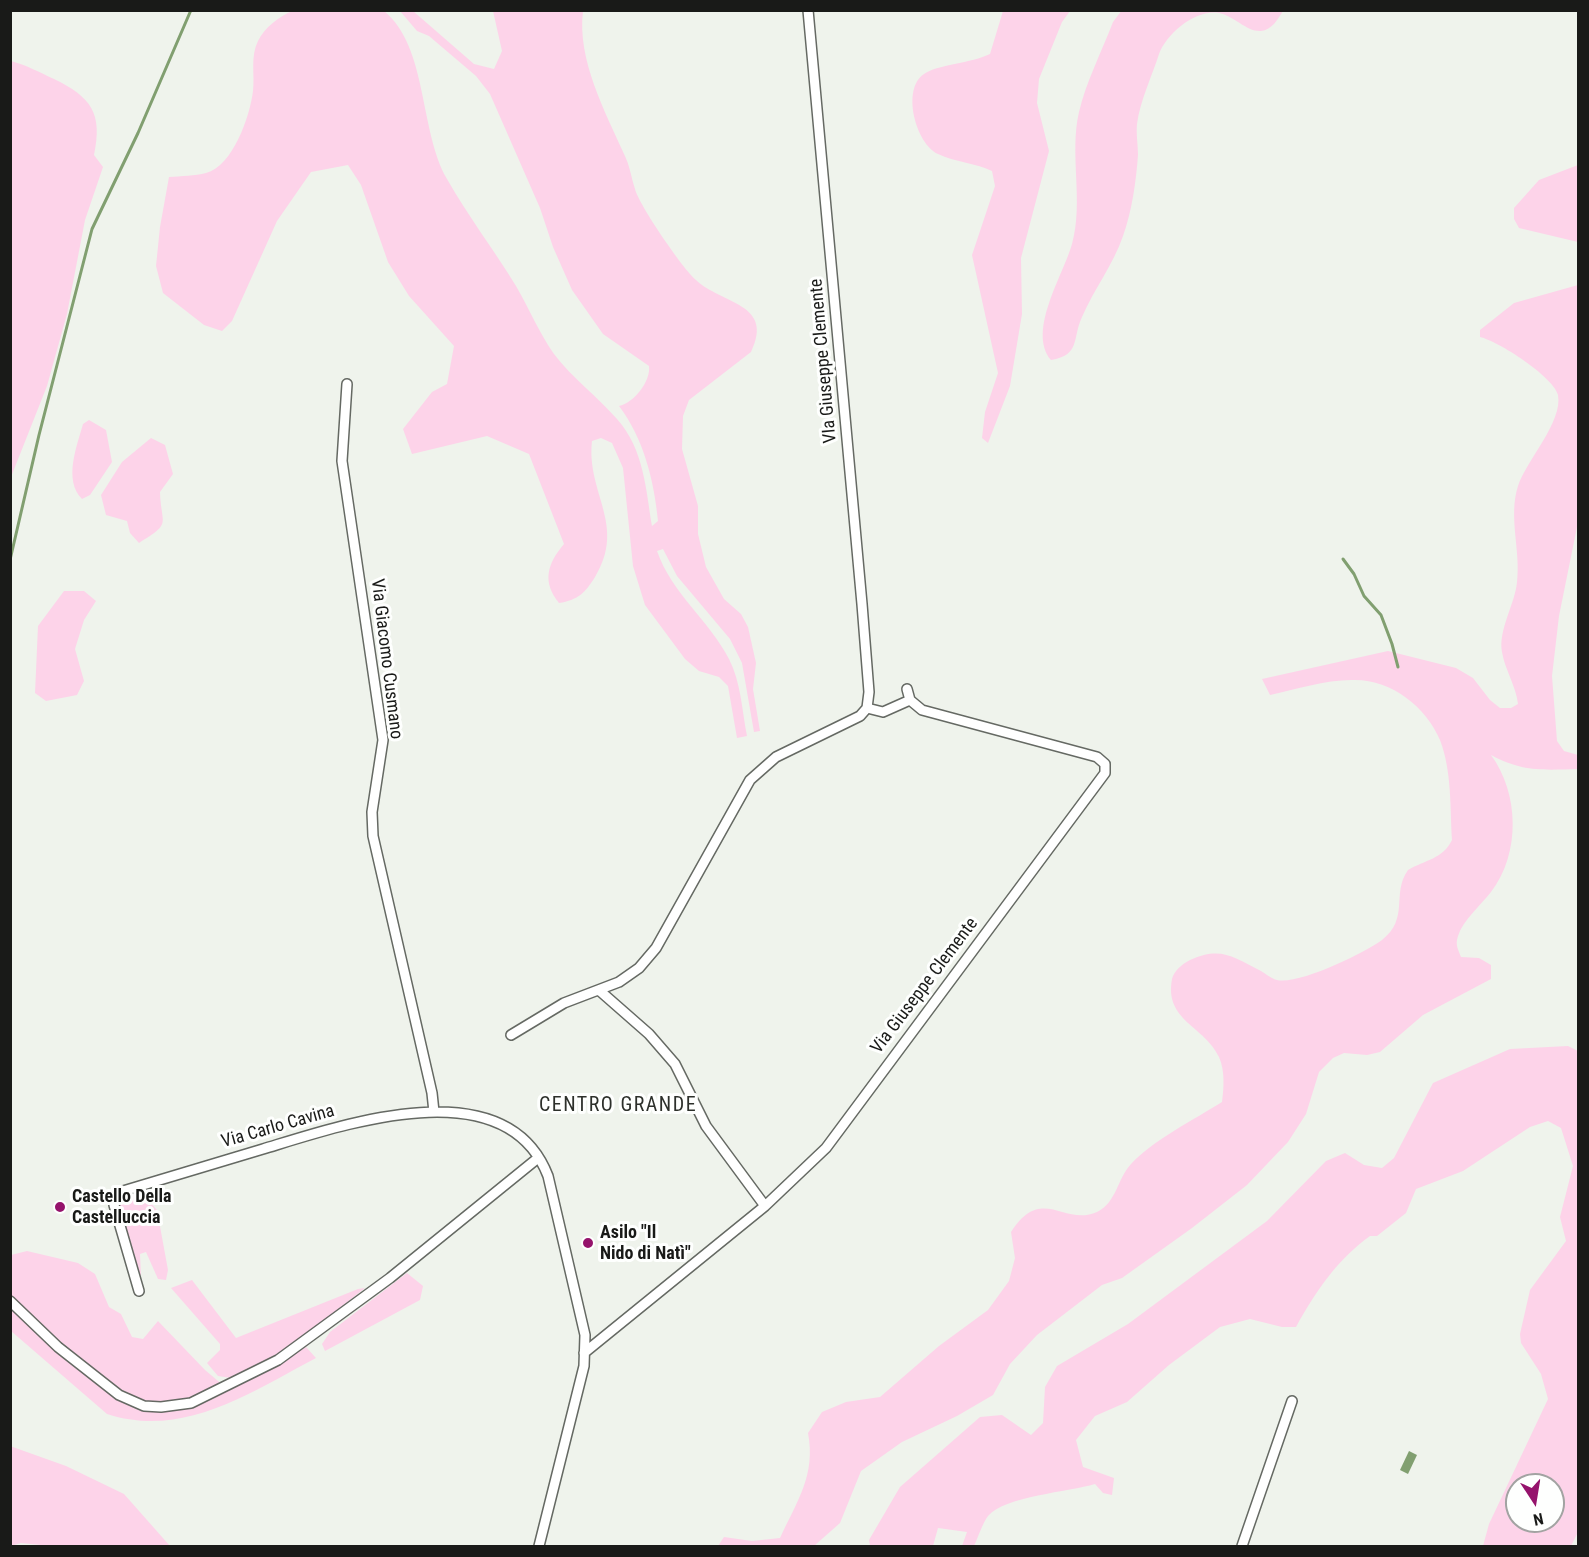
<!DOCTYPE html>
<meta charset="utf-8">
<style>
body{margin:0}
#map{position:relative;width:1589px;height:1557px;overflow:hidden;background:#eff3ec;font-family:"Roboto Condensed",sans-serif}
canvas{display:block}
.frame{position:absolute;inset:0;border:12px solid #191a18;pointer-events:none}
.north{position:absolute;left:1505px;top:1473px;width:60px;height:60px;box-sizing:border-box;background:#fefffe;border:2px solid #a2a3a2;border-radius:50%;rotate:168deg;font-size:16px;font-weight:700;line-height:24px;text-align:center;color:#191a18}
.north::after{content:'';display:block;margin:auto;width:21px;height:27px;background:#95136c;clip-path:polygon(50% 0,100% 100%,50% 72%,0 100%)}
</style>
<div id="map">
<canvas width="1589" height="1557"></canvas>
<div class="frame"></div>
<div class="north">N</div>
</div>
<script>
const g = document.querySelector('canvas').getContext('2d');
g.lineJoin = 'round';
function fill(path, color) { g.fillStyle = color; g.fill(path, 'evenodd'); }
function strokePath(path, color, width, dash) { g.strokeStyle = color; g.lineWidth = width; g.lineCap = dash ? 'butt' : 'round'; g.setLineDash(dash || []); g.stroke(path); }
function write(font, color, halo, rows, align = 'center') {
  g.font = font + ' "Roboto Condensed",sans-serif'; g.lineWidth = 6; g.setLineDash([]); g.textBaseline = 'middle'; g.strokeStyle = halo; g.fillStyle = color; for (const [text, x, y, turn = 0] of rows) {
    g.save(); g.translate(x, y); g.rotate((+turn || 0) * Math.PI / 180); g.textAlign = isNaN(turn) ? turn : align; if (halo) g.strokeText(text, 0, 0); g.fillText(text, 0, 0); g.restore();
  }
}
const green = new Path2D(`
 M 1122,10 L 1283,11 C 1278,19 1272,30 1261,31 C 1247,32 1234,16 1219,13 C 1196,9 1167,33 1159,54 C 1152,76 1140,101 1137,124 C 1136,134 1138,145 1138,155 C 1136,182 1132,211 1123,236 C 1113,265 1094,289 1082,317 C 1072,338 1081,355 1051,360 C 1027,331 1063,276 1072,244 C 1084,201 1069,155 1079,112 C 1086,82 1102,51 1113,22 Z
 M 292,11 L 384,11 C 428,47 419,130 447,179 C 468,216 494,250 516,286 C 529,308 539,333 554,354 C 572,378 598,397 617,419 C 644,449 646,490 652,526 L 658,521 C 654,481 644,439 619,406 C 634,403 651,381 649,366 L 603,334 L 572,290 L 553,247 L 540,208 L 490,94 L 476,76 L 429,36 L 417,31 L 400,11 L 413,11 L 474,64 L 494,69 L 502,51 L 493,11 L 583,11 C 577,60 605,111 624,154 C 630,166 631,177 635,189 C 639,205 683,269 696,280 C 721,304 775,303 751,352 L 689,400 L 683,416 L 682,449 L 698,506 L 698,534 L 706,567 L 724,599 L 741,614 L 748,627 L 756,663 L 753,689 L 760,731 L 754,732 L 742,663 L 730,639 L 677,576 L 663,549 L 657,551 C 672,594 709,620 729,659 C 741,682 742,711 747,736 L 737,738 L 728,686 L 719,677 L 699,671 L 685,659 L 645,605 L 633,566 L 623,468 L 612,443 L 601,438 L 592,441 C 586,493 627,525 595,577 C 585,593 578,600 559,603 C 542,582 547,564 564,544 L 529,454 L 487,436 L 412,454 L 403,429 L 432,392 L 447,384 L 454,346 L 409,296 L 388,262 L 361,185 L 348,165 L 311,172 L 277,221 L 232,321 L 222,331 L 204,325 L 163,293 L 156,266 L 160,227 L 169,177 C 181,176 195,176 206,173 C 233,166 250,116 253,91 C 255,75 250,57 258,41 C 264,28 280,16 292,11 Z
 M 1003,11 L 1070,11 L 1062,22 L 1039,79 L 1037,103 L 1049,151 L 1021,258 L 1022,314 L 1010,386 L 988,443 L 982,438 L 985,412 L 998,373 L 972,255 L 995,186 L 992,171 C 975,163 955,162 938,154 C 916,144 901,89 924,74 C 936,65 972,63 990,54 Z
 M 11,61 C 26,65 39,72 54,79 C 91,97 103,113 94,155 L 103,167 L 85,220 L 67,314 L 47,386 L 11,477 Z
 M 1578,165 L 1578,242 L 1519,228 L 1514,219 L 1514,208 L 1539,180 Z
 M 1578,285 L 1578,522 L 1559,616 L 1552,676 L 1557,741 L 1564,751 L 1578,755 L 1578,769 C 1542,770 1523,772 1491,755 C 1519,793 1521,853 1491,892 C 1481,905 1463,920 1458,936 C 1455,945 1458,949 1461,957 L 1479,958 L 1491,965 L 1491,979 L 1423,1015 L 1380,1052 L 1367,1055 L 1344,1053 L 1333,1058 L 1319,1072 L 1306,1114 L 1288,1142 L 1247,1185 L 1192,1228 L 1122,1278 L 1102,1285 L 1037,1335 L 1010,1364 L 993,1395 L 957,1416 L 902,1442 L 861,1471 L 840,1523 L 814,1546 L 718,1546 L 724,1537 L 752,1541 L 780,1538 C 797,1501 816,1475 808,1433 L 822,1412 L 846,1402 L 880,1397 L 939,1346 L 988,1310 L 1009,1281 L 1015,1258 L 1011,1232 C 1042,1184 1064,1227 1097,1212 C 1117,1202 1117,1179 1131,1164 C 1152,1141 1195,1119 1222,1102 C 1224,1087 1225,1071 1219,1057 C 1205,1026 1164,1021 1172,979 C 1174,971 1182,964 1190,960 C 1221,946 1233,957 1261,971 C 1266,974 1272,979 1277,980 C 1299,985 1364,953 1382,940 C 1410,918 1391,894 1408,870 C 1425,860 1443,859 1452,840 C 1450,808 1452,771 1440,740 C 1426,707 1392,680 1355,680 C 1328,679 1297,689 1270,695 L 1262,679 L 1388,651 L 1456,668 L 1473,678 L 1490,700 L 1500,708 L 1511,708 L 1518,704 C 1516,686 1505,670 1502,652 C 1498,630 1515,604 1517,582 C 1521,551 1508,517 1518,486 C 1526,461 1563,422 1558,395 C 1554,377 1498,341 1480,337 L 1480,330 L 1514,303 Z
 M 89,420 L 106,430 L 112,462 L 90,495 L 82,499 C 63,480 77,446 83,424 Z
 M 151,438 L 165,445 L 173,474 L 160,492 C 161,526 173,522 139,543 L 130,533 L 127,521 L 106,515 L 101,495 L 122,462 Z
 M 64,591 L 84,591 L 96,601 L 84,620 L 75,649 L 84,681 L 77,695 L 46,701 L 35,693 L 38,626 Z
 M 1568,1046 L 1578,1051 L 1578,1532 L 1571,1546 L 1483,1546 L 1489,1524 L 1548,1399 L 1541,1374 L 1521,1343 L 1520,1334 L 1530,1290 L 1566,1241 L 1560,1217 L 1573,1166 L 1561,1128 L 1548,1121 L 1530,1127 L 1463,1171 L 1416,1189 L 1406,1213 L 1377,1236 L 1370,1236 C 1337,1260 1316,1291 1296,1327 L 1282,1327 L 1250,1319 L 1220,1327 L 1169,1365 L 1127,1402 L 1095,1416 L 1076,1440 L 1083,1467 L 1114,1478 L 1112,1495 L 1103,1493 L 1095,1484 C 1069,1492 1005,1496 988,1516 C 982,1524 978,1538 974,1546 L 962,1546 L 967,1532 L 938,1528 L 933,1546 L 870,1546 L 869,1540 L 900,1487 L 980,1417 L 1002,1415 L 1031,1435 L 1043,1423 L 1045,1387 L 1057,1366 L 1128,1324 L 1267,1221 L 1326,1161 L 1345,1153 L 1364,1165 L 1382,1168 L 1394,1158 L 1433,1083 L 1510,1049 ZM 1517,1485 L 1553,1485 L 1553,1521 L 1517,1521 Z
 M 141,1192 L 157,1210 L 168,1270 L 166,1280 L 158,1279 L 146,1252 L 140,1254 L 141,1276 L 137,1271 L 119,1206 L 121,1201 Z
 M 27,1251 L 78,1263 L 95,1274 L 109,1307 L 121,1314 L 132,1337 L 143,1339 L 158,1321 L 205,1370 L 224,1386 L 240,1383 L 306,1347 L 316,1358 C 251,1392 184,1439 107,1414 L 11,1331 L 11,1255 Z
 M 407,1273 L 423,1286 L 420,1300 L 325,1351 L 322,1344 L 330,1332 Z
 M 192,1280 L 236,1338 L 358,1289 L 365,1288 L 288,1349 L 231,1378 L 218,1376 L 207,1363 L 220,1350 L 220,1344 L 171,1288 Z
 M 10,1446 L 66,1466 L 124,1494 L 170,1546 L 50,1546 L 21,1543 L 11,1546 Z`);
const water = new Path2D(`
 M 1409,1451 L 1417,1455 L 1408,1474 L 1400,1470 Z`);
const stream = new Path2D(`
 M 1343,559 L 1354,574 L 1364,596 L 1381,615 L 1392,644 L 1398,667
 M 10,560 L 39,435 L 92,229 L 138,133 L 191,10`);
const street = new Path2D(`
 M 808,10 L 862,604 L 869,692 L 867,708
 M 347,384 L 342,461 L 383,740 L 372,812 L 373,836 L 432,1093 L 434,1112
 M 867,708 L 883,712 L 910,700
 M 600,991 L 649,1034 L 675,1064 L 706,1126 L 765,1206
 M 511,1035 L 564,1003 L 619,982 L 639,968 L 656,948 L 750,780 L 776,757 L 860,716 L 867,708
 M 139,1291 L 114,1205 L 116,1196 L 123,1191 C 169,1177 216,1163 263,1149 C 342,1125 506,1067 548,1176 L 585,1335 L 584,1366 L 539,1546
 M 10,1301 L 58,1347 L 119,1395 L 144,1406 L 161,1407 L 191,1403 L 278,1360 L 390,1278 L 538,1158
 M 584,1353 L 765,1206 L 826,1148 L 1105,773 L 1105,764 L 1097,757 L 922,710 L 910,700 L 907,689
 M 1242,1546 L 1292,1401`);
const markers = [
 [60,1207,6,"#95136c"],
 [588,1243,6,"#95136c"]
];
const streetNames = [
 ["VIa Giuseppe Clemente",824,361,-95],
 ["Via Giacomo Cusmano",386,659,83],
 ["Via Giuseppe Clemente",925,986,-53],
 ["Via Carlo Cavina",278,1127,-16]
];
const poiNames = [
 ["Castello Della",72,1197],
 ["Castelluccia",72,1218],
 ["Asilo \"Il",600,1233],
 ["Nido di Natì\"",600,1254]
];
const neighbourhoodNames = [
 ["CENTRO GRANDE",618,1106]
];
fill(green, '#fdd3e9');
fill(water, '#819f70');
strokePath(stream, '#819f70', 3);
strokePath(street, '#656963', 12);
strokePath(street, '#fff', 9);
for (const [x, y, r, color] of markers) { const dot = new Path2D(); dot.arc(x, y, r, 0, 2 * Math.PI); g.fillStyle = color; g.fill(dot); strokePath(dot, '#fefffe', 2); }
write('18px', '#191a18', '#fefffe', streetNames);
write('bold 18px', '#191a18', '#fefffe', poiNames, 'left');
g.letterSpacing = '1.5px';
write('20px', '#2d302b', '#fefffe', neighbourhoodNames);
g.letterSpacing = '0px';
</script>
